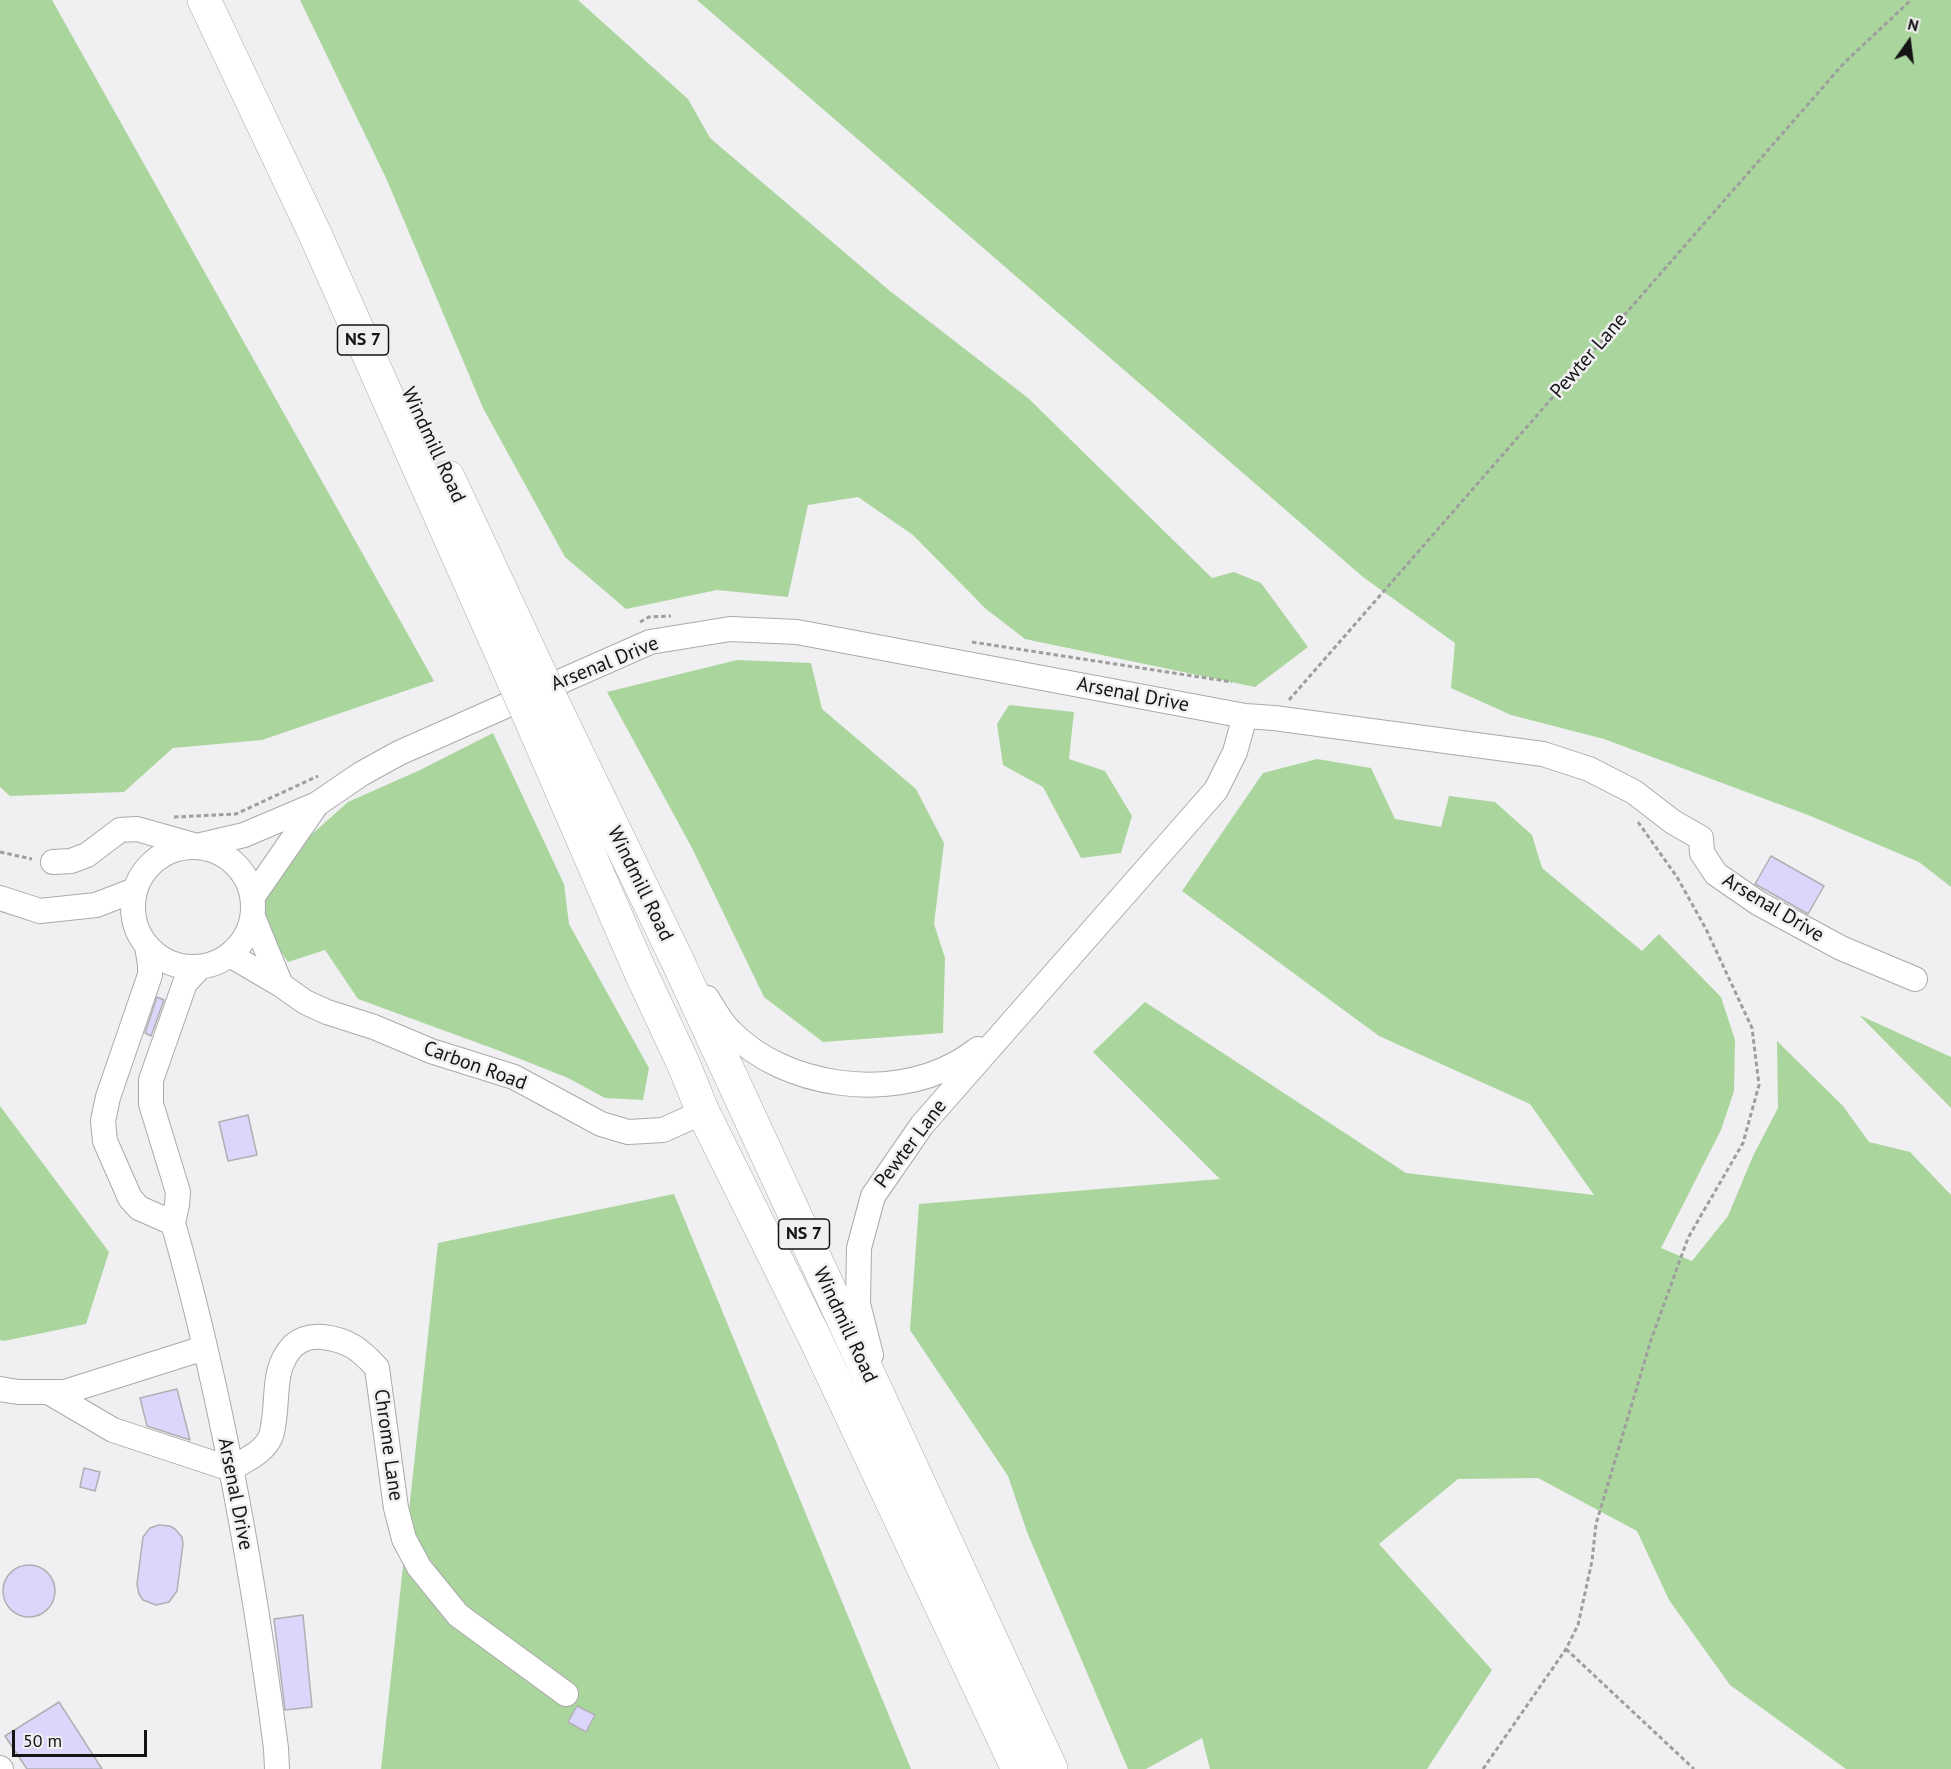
<!DOCTYPE html>
<style>
body{margin:0}
#map{position:relative;width:1951px;height:1769px;overflow:hidden;background:#f0eff1;font-family:"PT Sans",sans-serif}
canvas{display:block}
.north{position:absolute;left:1879px;top:12px;width:60px;height:60px;-webkit-text-stroke:4px #f0eff1;paint-order:stroke;rotate:14deg;font-size:16px;font-weight:700;line-height:24px;text-align:center;color:#141415}
.north::after{content:'';display:block;margin:auto;width:21px;height:27px;background:#141415;clip-path:polygon(50% 0,100% 100%,50% 72%,0 100%)}
.scale{position:absolute;left:12px;top:1730px;width:135px;height:27px;box-sizing:border-box;border:3px solid #141415;border-top:0;padding-left:8px;font-size:18px;line-height:21px;white-space:nowrap;color:#141415;-webkit-text-stroke:4px #f0eff1;paint-order:stroke}
</style>
<div id="map">
<canvas width="1951" height="1769"></canvas>
<div class="north">N</div>
<div class="scale">50 m</div>
</div>
<script>
const g = document.querySelector('canvas').getContext('2d');
g.lineJoin = 'round';
function fill(path, color) { g.fillStyle = color; g.fill(path, 'evenodd'); }
function strokePath(path, color, width, dash) { g.strokeStyle = color; g.lineWidth = width; g.lineCap = dash ? 'butt' : 'round'; g.setLineDash(dash || []); g.stroke(path); }
function write(font, color, halo, rows, align = 'center') {
  g.font = font + ' "PT Sans",sans-serif'; g.lineWidth = 5; g.setLineDash([]); g.textBaseline = 'middle'; g.strokeStyle = halo; g.fillStyle = color; for (const [text, x, y, turn = 0] of rows) {
    g.save(); g.translate(x, y); g.rotate((+turn || 0) * Math.PI / 180); g.textAlign = isNaN(turn) ? turn : align; if (halo) g.strokeText(text, 0, 0); g.fillText(text, 0, 0); g.restore();
  }
}
const green = new Path2D(`
 M 0,0 L 52,0 L 434,681 L 262,740 L 173,748 L 124,792 L 10,796 L 0,787 Z
 M 300,0 L 578,0 L 688,99 L 710,138 L 890,291 L 1028,398 L 1212,578 L 1234,572 L 1261,583 L 1308,647 L 1255,687 L 1025,639 L 986,609 L 913,535 L 858,497 L 808,505 L 788,597 L 717,590 L 626,609 L 565,557 L 483,408 L 386,178 Z
 M 697,0 L 1951,0 L 1951,887 L 1919,862 L 1808,815 L 1604,739 L 1511,715 L 1451,688 L 1455,643 L 1363,577 Z
 M 737,660 L 811,663 L 822,709 L 916,789 L 944,843 L 934,924 L 945,958 L 943,1033 L 823,1042 L 764,997 L 692,848 L 607,692 Z
 M 1009,705 L 1074,712 L 1069,759 L 1105,771 L 1132,816 L 1121,853 L 1081,858 L 1043,787 L 1003,765 L 997,724 Z
 M 493,733 L 564,884 L 569,924 L 649,1068 L 643,1100 L 605,1098 L 568,1078 L 500,1051 L 358,999 L 325,950 L 288,962 L 266,931 L 259,907 L 266,875 L 348,802 L 420,770 Z
 M 1317,759 L 1371,768 L 1395,819 L 1441,827 L 1449,796 L 1495,802 L 1532,835 L 1542,868 L 1642,951 L 1659,934 L 1721,997 L 1735,1040 L 1734,1091 L 1721,1130 L 1661,1248 L 1692,1261 L 1728,1216 L 1753,1156 L 1778,1108 L 1777,1041 L 1843,1106 L 1869,1142 L 1910,1152 L 1951,1195 L 1951,1769 L 1846,1769 L 1730,1685 L 1669,1600 L 1637,1531 L 1538,1478 L 1458,1479 L 1379,1544 L 1492,1670 L 1427,1769 L 1210,1769 L 1202,1738 L 1146,1769 L 1128,1769 L 1027,1532 L 1008,1476 L 910,1330 L 919,1204 L 1220,1179 L 1093,1052 L 1145,1002 L 1406,1173 L 1594,1195 L 1530,1104 L 1379,1036 L 1182,891 L 1263,773 Z
 M 1859,1015 L 1951,1057 L 1951,1108 Z
 M 0,1106 L 109,1252 L 86,1324 L 4,1341 L 0,1340 Z
 M 674,1194 L 911,1769 L 381,1769 L 438,1243 Z`);
const building = new Path2D(`
 M 1771,856 L 1824,886 L 1808,914 L 1755,884 Z
 M 157,997 L 164,1000 L 151,1036 L 145,1033 Z
 M 248,1115 L 257,1155 L 228,1161 L 219,1122 Z
 M 177,1389 L 190,1440 L 147,1426 L 140,1398 Z
 M 84,1468 L 100,1472 L 95,1491 L 80,1487 Z
 M 159,1525 L 170,1526 L 175,1529 L 182,1537 L 183,1544 L 177,1591 L 169,1602 L 156,1605 L 143,1600 L 139,1594 L 137,1584 L 143,1537 L 150,1528 Z
 M3 1591a26 26 0 1 1 52 0a26 26 0 1 1-52 0Z
 M 303,1615 L 312,1707 L 285,1710 L 274,1619 Z
 M 59,1702 L 102,1769 L 27,1769 L 5,1736 Z
 M 577,1706 L 595,1715 L 586,1732 L 568,1722 Z`);
const path = new Path2D(`
 M 640,622 L 649,617 L 671,616
 M 972,642 L 1232,682
 M 1289,700 L 1844,63 L 1911,0
 M 174,817 L 236,814 L 318,776
 M 0,852 L 32,859
 M 1566,1649 L 1694,1769
 M 1483,1769 L 1566,1649 L 1578,1625 L 1592,1561 L 1596,1524 L 1651,1340 L 1688,1238 L 1743,1143 L 1759,1085 L 1752,1028 L 1706,929 L 1677,877 L 1638,822`);
const minor = new Path2D(`
 M133 907a60 60 0 1 1 120 0a60 60 0 1 1-120 0Z
 M 53,862 L 71,861 L 87,855 L 120,830 L 137,829 L 197,846 L 244,835 L 317,804 L 361,774 L 399,753 L 650,642 L 730,629 L 797,632 L 1245,716 L 1274,718 L 1543,754 L 1589,769 L 1634,792 L 1673,822 L 1701,838 L 1702,853 L 1716,874 L 1758,903 L 1841,948 L 1915,979
 M 254,895 L 317,804
 M 0,898 L 40,911 L 96,905 L 135,890
 M 253,917 L 281,985
 M 147,947 L 150,964 L 150,975 L 108,1097 L 103,1121 L 105,1141 L 130,1198 L 139,1208 L 173,1223 C 222,1395 253,1571 276,1748 L 277,1769
 M 230,955 L 281,985 L 305,1002 L 327,1012 L 374,1027 L 431,1051 L 514,1077 L 601,1124 L 628,1132 L 663,1130 L 703,1112
 M 707,998 C 714,1009 721,1023 731,1032 C 785,1087 888,1101 955,1064 C 963,1060 971,1054 978,1049
 M 173,1223 L 177,1205 L 178,1192 L 151,1104 L 151,1080 L 185,983 L 200,967
 M 871,1355 L 858,1304 L 859,1248 L 873,1196 L 922,1125 L 1216,790 L 1235,752 L 1245,716
 M 0,1389 L 18,1392 L 65,1392 L 204,1348
 M 50,1393 L 113,1430 L 231,1469 C 245,1460 263,1453 270,1438 C 273,1432 273,1425 274,1420 C 278,1393 273,1367 293,1346 C 302,1338 311,1336 323,1337 C 348,1340 360,1349 377,1368 L 396,1508 L 404,1539 L 419,1567 L 458,1615 L 566,1694
 M 0,1768 L 1,1769`);
const highway = new Path2D(`
 M 204,0 L 315,234 L 515,684
 M 448,477 L 541,676
 M 552,701 L 678,962 L 1051,1769
 M 527,711 L 640,971 L 683,1063 L 703,1112 L 814,1336 L 1018,1769`);
const highwayBridge = new Path2D(`
 M 541,676 L 552,701
 M 515,684 L 527,711`);
const shields = [
 [363,340,51],
 [804,1234,51]
];
const shieldNames = [
 ["NS 7",363,340],
 ["NS 7",804,1234]
];
const streetNames = [
 ["Pewter Lane",1589,356,-49],
 ["Windmill Road",433,445,65],
 ["Arsenal Drive",605,664,-22],
 ["Arsenal Drive",1133,695,11],
 ["Windmill Road",640,884,64],
 ["Arsenal Drive",1773,908,31],
 ["Carbon Road",475,1066,20],
 ["Pewter Lane",911,1144,-53],
 ["Windmill Road",845,1325,65],
 ["Chrome Lane",388,1445,82],
 ["Arsenal Drive",235,1494,79]
];
fill(green, '#aad69d');
fill(building, '#dad6fc');
strokePath(building, '#b0b0b2', 1.5);
strokePath(minor, '#aaaaac', 26);
strokePath(highway, '#aaaaac', 34);
strokePath(path, '#9e9e9f', 3, [4.5, 3]);
strokePath(minor, '#fff', 24);
strokePath(highway, '#fff', 33);
strokePath(highwayBridge, '#aaaaac', 34, []);
strokePath(highwayBridge, '#fff', 33);
for (const [x, y, w] of shields) { const box = new Path2D(); box.roundRect(x - w / 2, y - 15, w, 30, 4.5); g.fillStyle = '#f0eff1'; g.fill(box); strokePath(box, '#141415', 1.5); }
write('bold 18px', '#141415', null, shieldNames);
write('20px', '#141415', '#f0eff1', streetNames);
</script>
